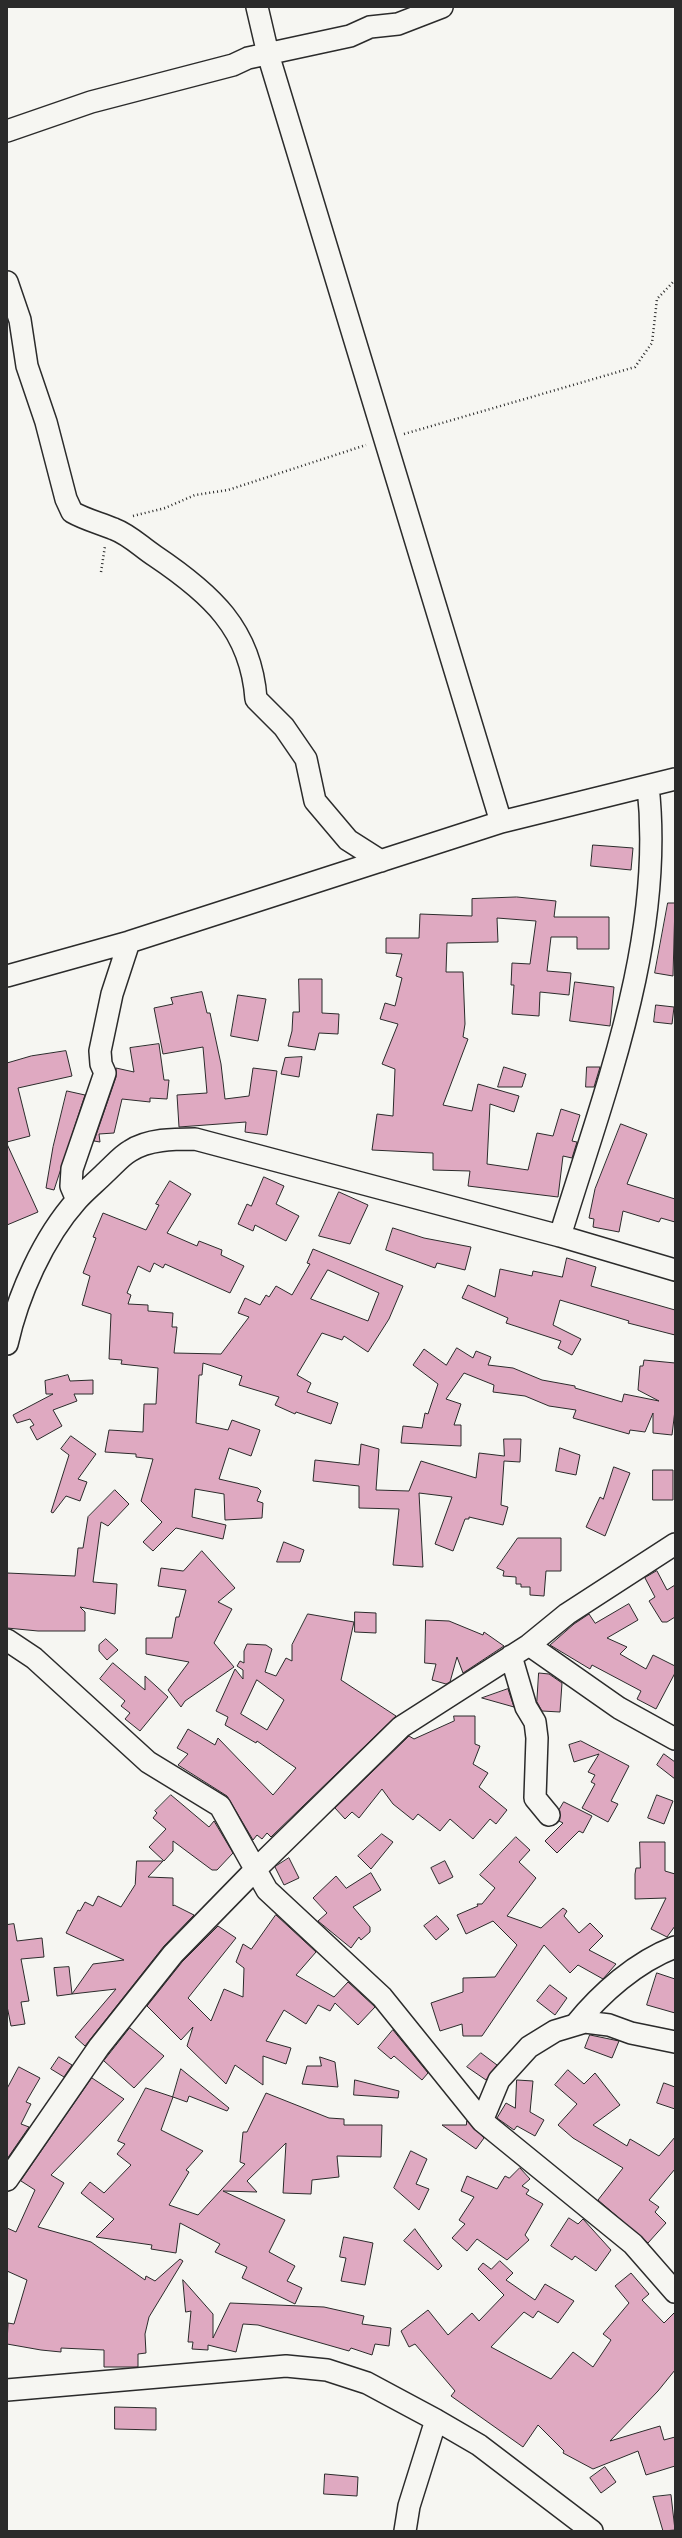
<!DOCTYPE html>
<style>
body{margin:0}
#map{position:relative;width:682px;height:2538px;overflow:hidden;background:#f6f6f2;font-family:Itim,sans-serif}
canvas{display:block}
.frame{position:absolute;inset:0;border:8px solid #2b2b2b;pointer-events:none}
</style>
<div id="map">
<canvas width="682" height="2538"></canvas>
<div class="frame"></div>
</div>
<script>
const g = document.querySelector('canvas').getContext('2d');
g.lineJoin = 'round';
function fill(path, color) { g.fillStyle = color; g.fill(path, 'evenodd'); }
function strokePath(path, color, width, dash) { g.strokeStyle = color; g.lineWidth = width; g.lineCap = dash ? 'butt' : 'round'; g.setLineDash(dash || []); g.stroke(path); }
const building = new Path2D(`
 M 593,845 L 633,848 L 631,870 L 591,866 Z
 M 517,897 L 556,901 L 554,917 L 609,917 L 609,949 L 577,949 L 577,937 L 551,937 L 547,971 L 571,973 L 569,995 L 540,992 L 539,1016 L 512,1014 L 514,985 L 511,985 L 512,963 L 530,964 L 536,921 L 497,918 L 498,942 L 447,943 L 446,972 L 463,972 L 465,1024 L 463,1037 L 468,1039 L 443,1105 L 472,1111 L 478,1084 L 519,1096 L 514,1112 L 490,1104 L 487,1164 L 528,1170 L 537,1133 L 553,1136 L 561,1109 L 580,1115 L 572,1141 L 577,1142 L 572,1158 L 563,1156 L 558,1197 L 468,1186 L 470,1171 L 433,1170 L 433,1153 L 372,1150 L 377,1114 L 393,1116 L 395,1069 L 382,1064 L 398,1024 L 380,1019 L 385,1003 L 395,1006 L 402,978 L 396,976 L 402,954 L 386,953 L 386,938 L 419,938 L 420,914 L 472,916 L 472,899 Z
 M 668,903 L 675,903 L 673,976 L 655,973 Z
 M 299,979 L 322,979 L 322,1013 L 339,1014 L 338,1034 L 319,1033 L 315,1050 L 288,1046 L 292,1031 L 293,1012 L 299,1012 Z
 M 575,982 L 614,987 L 610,1026 L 570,1021 Z
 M 202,992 L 207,1013 L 210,1013 L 221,1064 L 225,1099 L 249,1096 L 253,1068 L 277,1071 L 267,1135 L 245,1132 L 246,1122 L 179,1127 L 177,1095 L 207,1093 L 203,1047 L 163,1054 L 154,1008 L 173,1004 L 171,998 Z
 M 238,995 L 266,999 L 258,1041 L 231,1036 Z
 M 656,1005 L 674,1007 L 672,1024 L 654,1022 Z
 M 159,1044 L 164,1080 L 169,1080 L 167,1099 L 150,1098 L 150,1102 L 122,1099 L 114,1133 L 99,1134 L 100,1142 L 94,1141 L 116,1077 L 116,1068 L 134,1072 L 130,1048 Z
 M 66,1051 L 72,1076 L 18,1088 L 30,1136 L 7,1142 L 7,1063 L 31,1056 Z
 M 302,1057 L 299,1077 L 281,1074 L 285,1058 Z
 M 504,1067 L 526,1074 L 522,1087 L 498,1087 Z
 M 587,1067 L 600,1067 L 594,1087 L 586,1087 Z
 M 67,1091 L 85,1095 L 54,1190 L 46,1188 L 53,1147 Z
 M 621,1124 L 647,1134 L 627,1184 L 675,1199 L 675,1222 L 661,1218 L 659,1222 L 623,1211 L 619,1232 L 593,1227 L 594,1219 L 589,1218 L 595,1189 Z
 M 7,1144 L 38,1212 L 7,1225 Z
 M 264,1177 L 284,1186 L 276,1204 L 299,1216 L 286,1241 L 255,1225 L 253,1231 L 238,1224 L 247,1204 L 251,1206 Z
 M 170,1181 L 191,1194 L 167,1233 L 197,1246 L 199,1241 L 222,1250 L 221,1255 L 244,1266 L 230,1293 L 165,1264 L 163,1268 L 154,1263 L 150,1272 L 138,1266 L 127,1293 L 131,1295 L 128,1304 L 148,1305 L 148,1311 L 173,1313 L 172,1327 L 177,1327 L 174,1353 L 221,1354 L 249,1317 L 238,1313 L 245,1298 L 260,1305 L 266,1295 L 269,1297 L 276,1286 L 292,1295 L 310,1264 L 307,1263 L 313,1249 L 403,1286 L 389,1319 L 368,1352 L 344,1336 L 342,1340 L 322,1333 L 297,1375 L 311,1383 L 307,1392 L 338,1403 L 331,1424 L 296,1412 L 295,1414 L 275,1405 L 279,1397 L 239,1385 L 242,1376 L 203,1363 L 202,1375 L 199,1375 L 196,1423 L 228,1430 L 232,1420 L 260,1430 L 251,1456 L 229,1448 L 219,1479 L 258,1488 L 261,1491 L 257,1501 L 263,1503 L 262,1518 L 225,1520 L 224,1494 L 195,1489 L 192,1517 L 226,1525 L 223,1539 L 176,1528 L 153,1551 L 143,1542 L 162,1522 L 141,1501 L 153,1459 L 136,1457 L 136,1454 L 105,1452 L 109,1430 L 143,1432 L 144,1404 L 156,1404 L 158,1368 L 121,1364 L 122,1360 L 109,1359 L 111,1314 L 82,1305 L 90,1276 L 83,1273 L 96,1238 L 93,1237 L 103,1213 L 146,1230 L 159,1205 L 156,1204 ZM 328,1270 L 379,1293 L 368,1321 L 311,1299 Z
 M 339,1192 L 368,1205 L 350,1244 L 319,1236 Z
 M 393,1228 L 424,1238 L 471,1247 L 465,1270 L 437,1263 L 435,1268 L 386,1250 Z
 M 567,1258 L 596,1267 L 591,1286 L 675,1310 L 675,1335 L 628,1323 L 629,1321 L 560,1300 L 553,1325 L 581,1339 L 572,1355 L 558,1348 L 561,1341 L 506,1323 L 508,1318 L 462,1298 L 468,1285 L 495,1297 L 500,1269 L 532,1276 L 533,1271 L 562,1277 Z
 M 457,1348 L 473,1358 L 476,1351 L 491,1357 L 488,1365 L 513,1368 L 542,1380 L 575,1386 L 575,1388 L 622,1402 L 624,1394 L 659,1401 L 638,1390 L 640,1366 L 643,1366 L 644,1360 L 675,1363 L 675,1410 L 672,1435 L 653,1433 L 653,1413 L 645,1432 L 630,1430 L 629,1434 L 573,1418 L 576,1410 L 549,1406 L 525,1396 L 493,1392 L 494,1385 L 464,1373 L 446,1399 L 461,1404 L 454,1425 L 461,1425 L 461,1446 L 401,1443 L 403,1426 L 422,1428 L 425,1413 L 428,1414 L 438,1384 L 413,1365 L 424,1349 L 446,1365 Z
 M 68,1375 L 70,1381 L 93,1380 L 93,1394 L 74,1394 L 77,1401 L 53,1410 L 62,1426 L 37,1440 L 30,1427 L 34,1425 L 30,1419 L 17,1423 L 13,1415 L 53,1394 L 46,1394 L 45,1381 Z
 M 71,1436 L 96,1454 L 78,1479 L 87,1482 L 80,1501 L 66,1496 L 53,1513 L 51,1512 L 69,1455 L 61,1449 Z
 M 504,1439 L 521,1439 L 520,1462 L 504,1461 L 501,1505 L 508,1507 L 503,1525 L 469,1517 L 469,1519 L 465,1519 L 453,1551 L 435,1544 L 452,1497 L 419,1493 L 423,1567 L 393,1565 L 399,1509 L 359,1508 L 359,1486 L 313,1481 L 315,1460 L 359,1465 L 361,1444 L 379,1449 L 376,1490 L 409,1491 L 421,1461 L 476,1478 L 479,1453 L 504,1456 Z
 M 560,1448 L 580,1455 L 576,1475 L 556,1471 Z
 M 614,1467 L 630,1473 L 605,1536 L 586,1527 L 600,1497 L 603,1499 Z
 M 653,1470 L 673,1470 L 673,1500 L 653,1500 Z
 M 115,1490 L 129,1504 L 108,1526 L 101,1522 L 93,1582 L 117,1584 L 115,1614 L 80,1607 L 85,1612 L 85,1631 L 38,1631 L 7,1628 L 7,1573 L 75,1576 L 78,1548 L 83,1548 L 88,1517 Z
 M 518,1538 L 561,1538 L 561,1571 L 546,1571 L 544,1596 L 530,1595 L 530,1587 L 521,1587 L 521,1584 L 516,1584 L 516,1577 L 503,1576 L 504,1571 L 497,1568 Z
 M 284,1542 L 304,1550 L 300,1562 L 277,1562 Z
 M 202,1551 L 235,1588 L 218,1602 L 232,1609 L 214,1643 L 234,1667 L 185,1701 L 181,1707 L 168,1690 L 189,1662 L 146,1654 L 146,1638 L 172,1638 L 176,1617 L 179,1617 L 186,1590 L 158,1586 L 161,1568 L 183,1571 Z
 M 657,1571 L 667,1590 L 675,1585 L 675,1617 L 667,1622 L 662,1622 L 649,1601 L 655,1597 L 645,1578 Z
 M 629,1604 L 638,1620 L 607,1638 L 627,1647 L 620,1654 L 646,1669 L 653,1655 L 675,1666 L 675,1673 L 656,1709 L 637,1699 L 641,1691 L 592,1665 L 590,1669 L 550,1645 L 574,1624 L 589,1614 L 595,1623 Z
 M 355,1612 L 376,1613 L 376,1633 L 355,1632 Z
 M 308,1614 L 354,1622 L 341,1680 L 396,1716 L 271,1837 L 267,1833 L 262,1839 L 257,1835 L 253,1840 L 227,1796 L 178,1765 L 188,1754 L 177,1748 L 188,1729 L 215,1745 L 218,1738 L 273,1795 L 296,1768 L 257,1741 L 256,1743 L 225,1725 L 228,1717 L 216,1711 L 235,1669 L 243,1679 L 243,1670 L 237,1666 L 240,1661 L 244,1663 L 244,1651 L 247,1644 L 266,1645 L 272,1649 L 265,1672 L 276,1676 L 286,1658 L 292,1661 L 292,1645 ZM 257,1680 L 284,1700 L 267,1730 L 241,1714 Z
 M 426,1620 L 449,1621 L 483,1635 L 484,1632 L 504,1646 L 463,1673 L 457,1657 L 450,1682 L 446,1684 L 432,1680 L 436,1664 L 425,1663 Z
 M 106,1639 L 118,1650 L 107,1660 L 99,1651 L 99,1645 Z
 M 113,1663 L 145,1690 L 145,1676 L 168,1697 L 140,1731 L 125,1719 L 130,1713 L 121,1706 L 125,1701 L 100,1679 Z
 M 539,1673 L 549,1674 L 562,1683 L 560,1712 L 542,1711 L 537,1702 Z
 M 508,1689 L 514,1707 L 482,1698 Z
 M 454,1716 L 475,1716 L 475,1744 L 480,1746 L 473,1764 L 488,1773 L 479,1787 L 507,1810 L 496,1824 L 490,1819 L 473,1839 L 450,1819 L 440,1831 L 418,1814 L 413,1820 L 393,1804 L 382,1789 L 359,1818 L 352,1812 L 345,1819 L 335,1808 L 409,1736 L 414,1739 L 454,1721 Z
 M 581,1741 L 629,1766 L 611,1801 L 618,1804 L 608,1822 L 582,1808 L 595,1784 L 591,1782 L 595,1775 L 588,1772 L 599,1754 L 574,1762 L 569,1745 Z
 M 664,1754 L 675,1762 L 675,1779 L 657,1765 Z
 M 171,1795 L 209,1827 L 214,1821 L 233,1853 L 217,1870 L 212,1870 L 173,1841 L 173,1851 L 164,1861 L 149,1847 L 166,1829 L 153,1818 L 157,1813 L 155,1811 Z
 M 657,1795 L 673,1801 L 664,1824 L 648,1818 Z
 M 564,1802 L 592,1816 L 583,1833 L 579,1831 L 557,1853 L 545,1841 L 563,1823 L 559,1821 L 559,1810 Z
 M 382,1834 L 393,1842 L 371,1869 L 358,1856 Z
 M 516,1837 L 530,1850 L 519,1862 L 536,1878 L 507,1916 L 541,1928 L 563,1908 L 567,1911 L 564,1916 L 579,1933 L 590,1923 L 603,1936 L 589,1950 L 616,1964 L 603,1979 L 578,1965 L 570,1973 L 544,1945 L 482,2036 L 463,2036 L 462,2024 L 440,2031 L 431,2003 L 463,1992 L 463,1978 L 495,1977 L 517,1945 L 493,1921 L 466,1934 L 457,1915 L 478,1906 L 477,1904 L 482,1904 L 495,1888 L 480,1875 Z
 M 640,1842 L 665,1842 L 665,1871 L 675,1874 L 675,1926 L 667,1937 L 651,1929 L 666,1898 L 635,1899 L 635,1874 L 636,1868 L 640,1868 Z
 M 289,1858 L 299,1878 L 284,1885 L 275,1867 Z
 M 137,1861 L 163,1861 L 148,1877 L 173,1878 L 173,1906 L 174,1905 L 194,1915 L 164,1946 L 85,2046 L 75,2037 L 116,1989 L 72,1994 L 93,1964 L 124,1960 L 66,1933 L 78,1910 L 80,1911 L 85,1902 L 93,1906 L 98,1896 L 121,1907 L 135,1885 Z
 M 445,1861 L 453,1877 L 439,1884 L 431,1868 Z
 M 371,1873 L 381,1890 L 353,1907 L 370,1927 L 370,1932 L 361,1940 L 359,1937 L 351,1948 L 318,1921 L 327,1913 L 313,1898 L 336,1876 L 346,1888 Z
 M 276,1915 L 316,1952 L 296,1975 L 334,1997 L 348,1982 L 375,2007 L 358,2025 L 335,2003 L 330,2011 L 318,2005 L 306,2024 L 284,2010 L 266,2041 L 291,2048 L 286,2064 L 263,2056 L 263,2085 L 235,2065 L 226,2084 L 187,2046 L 193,2027 L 181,2040 L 147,2006 L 182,1962 L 218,1926 L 236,1938 L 188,1998 L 211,2021 L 224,1989 L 243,1997 L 244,1968 L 236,1962 L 243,1944 L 251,1949 Z
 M 437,1916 L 449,1929 L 436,1940 L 424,1926 Z
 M 14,1924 L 17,1941 L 42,1938 L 44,1957 L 21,1959 L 29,2001 L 21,2002 L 25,2024 L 11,2026 L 7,2006 L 7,1925 Z
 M 69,1967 L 72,1994 L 57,1996 L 54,1968 Z
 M 657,1973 L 675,1979 L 675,2013 L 647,2005 Z
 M 550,1985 L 567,1998 L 555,2015 L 537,2001 Z
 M 130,2028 L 164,2056 L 134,2088 L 104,2061 Z
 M 393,2030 L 428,2073 L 422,2080 L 394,2056 L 391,2059 L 378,2048 Z
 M 590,2035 L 619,2041 L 612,2058 L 585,2048 Z
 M 481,2053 L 497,2065 L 486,2080 L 467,2067 Z
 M 59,2057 L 72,2065 L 64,2077 L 51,2069 Z
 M 320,2057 L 335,2062 L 338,2087 L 302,2084 L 307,2066 L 321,2066 Z
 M 19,2067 L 40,2078 L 26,2102 L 31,2104 L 21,2124 L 29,2127 L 7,2159 L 7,2089 Z
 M 181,2069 L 229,2108 L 227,2111 L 189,2096 L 187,2102 L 173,2097 Z
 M 568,2070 L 584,2084 L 595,2073 L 620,2105 L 593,2125 L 627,2146 L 630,2139 L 659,2156 L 675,2137 L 675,2169 L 649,2200 L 659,2207 L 655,2212 L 666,2223 L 648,2243 L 598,2200 L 623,2168 L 573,2138 L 558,2125 L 577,2104 L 555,2085 Z
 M 92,2078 L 124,2099 L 51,2175 L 64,2183 L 38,2227 L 91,2242 L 145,2280 L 146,2276 L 155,2281 L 180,2259 L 183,2261 L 149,2317 L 145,2334 L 146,2353 L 138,2354 L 138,2367 L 104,2367 L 104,2350 L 61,2348 L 61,2352 L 41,2350 L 7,2344 L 8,2323 L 14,2324 L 27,2280 L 7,2271 L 7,2228 L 16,2232 L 35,2190 L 21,2181 Z
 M 355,2080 L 399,2091 L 398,2098 L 354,2095 Z
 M 517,2080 L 533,2081 L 530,2112 L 544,2120 L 535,2136 L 517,2126 L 514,2130 L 497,2118 L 506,2103 L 515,2108 Z
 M 664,2083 L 675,2087 L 675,2109 L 657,2103 Z
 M 146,2088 L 173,2097 L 161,2130 L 203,2151 L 186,2170 L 189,2172 L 169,2205 L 198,2215 L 245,2164 L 240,2162 L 243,2132 L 247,2132 L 266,2093 L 329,2118 L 344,2119 L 344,2125 L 382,2125 L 381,2157 L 337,2156 L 339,2177 L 312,2180 L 311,2194 L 283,2193 L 286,2143 L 247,2181 L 257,2192 L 223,2191 L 285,2220 L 269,2252 L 295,2266 L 287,2281 L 302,2288 L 295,2304 L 242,2278 L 247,2267 L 215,2252 L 220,2244 L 180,2223 L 176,2253 L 151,2249 L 152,2245 L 96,2237 L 114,2219 L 81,2193 L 90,2182 L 104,2193 L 131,2165 L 117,2154 L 125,2144 L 118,2141 Z
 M 467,2121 L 484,2138 L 476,2149 L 442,2125 L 466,2125 Z
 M 411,2151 L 427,2159 L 416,2184 L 429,2189 L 419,2210 L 394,2188 Z
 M 520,2168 L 530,2179 L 522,2186 L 529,2190 L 526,2194 L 543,2204 L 525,2235 L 529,2240 L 507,2260 L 477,2239 L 467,2251 L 452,2238 L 465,2224 L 459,2220 L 474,2197 L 461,2191 L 467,2176 L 497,2189 L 505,2176 L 509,2178 Z
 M 569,2218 L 578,2224 L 583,2219 L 611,2250 L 596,2271 L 575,2256 L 572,2260 L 551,2246 Z
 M 415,2229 L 442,2266 L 438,2270 L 404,2241 Z
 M 344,2237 L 373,2243 L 365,2285 L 341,2281 L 346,2258 L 340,2257 Z
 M 500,2261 L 513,2273 L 506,2280 L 535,2300 L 545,2284 L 574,2301 L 558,2323 L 538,2311 L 533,2318 L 524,2312 L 491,2347 L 551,2379 L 573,2352 L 593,2367 L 611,2340 L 603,2334 L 629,2303 L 615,2286 L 631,2273 L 649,2294 L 642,2300 L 664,2323 L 675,2312 L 675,2370 L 658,2391 L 610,2441 L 660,2426 L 664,2440 L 675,2437 L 675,2466 L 646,2475 L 638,2451 L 593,2469 L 563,2453 L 564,2451 L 538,2425 L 523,2447 L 451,2396 L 455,2391 L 415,2344 L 409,2347 L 401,2331 L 428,2310 L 448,2335 L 472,2313 L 479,2321 L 504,2295 L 478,2269 L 483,2263 L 491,2269 Z
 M 183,2280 L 213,2314 L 213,2338 L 230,2303 L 324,2307 L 364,2316 L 362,2324 L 391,2328 L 389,2346 L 375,2344 L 372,2355 L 351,2348 L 349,2351 L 258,2325 L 243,2324 L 236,2352 L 208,2345 L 208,2350 L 192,2349 L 193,2342 L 188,2342 L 191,2311 L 186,2312 Z
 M 115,2407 L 156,2408 L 156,2430 L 115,2429 Z
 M 605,2467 L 616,2482 L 601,2493 L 590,2478 Z
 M 325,2474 L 358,2477 L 357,2496 L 324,2494 Z
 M 671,2495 L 675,2530 L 663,2531 L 653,2497 Z`);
const path = new Path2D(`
 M 404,434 L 635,367 L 652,343 L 657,299 L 675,280
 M 133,516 L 165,508 L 195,495 L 228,490 L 366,445
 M 101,572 L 105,546`);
const street = new Path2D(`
 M 257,7 L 268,54 L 501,822
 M 7,131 L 91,102 L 233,65 L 248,58 L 350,36 L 370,27 L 398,24 L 442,7
 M 7,282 L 20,320 L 27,366 L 46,422 L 66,499 L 72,512 C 86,520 100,523 114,529 C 130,535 141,547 155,556 C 210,593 251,629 256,699 L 284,727 L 306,759 L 315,801 L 348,840 L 381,861
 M 7,976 L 129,942 L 501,822 L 675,779
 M 77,1200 L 71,1186 L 72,1169 L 105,1073 L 101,1064 L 100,1051 L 112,994 L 129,942
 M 560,1236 C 604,1092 665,939 648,786
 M 7,1344 C 18,1295 43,1238 77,1200 C 85,1191 96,1182 105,1173 C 113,1166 121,1156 130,1151 C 148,1139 174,1139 195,1139 L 560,1236 L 675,1270
 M 7,1640 L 34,1658 L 148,1762 L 220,1806 L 267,1890 L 382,1997 L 482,2121 L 633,2244 L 675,2292
 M 529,1645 L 619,1708 L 675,1739
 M 511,1656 L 526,1707 L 535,1722 L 537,1738 L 535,1798 L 549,1815
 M 575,2025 C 601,1993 636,1962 675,1947
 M 482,2121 L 499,2080 L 529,2047 L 555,2031 L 585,2022 L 609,2025 L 631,2033 L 675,2042
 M 7,2180 L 99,2047 L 173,1954 L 256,1869 L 401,1727 L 529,1645 L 567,1614 L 675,1544
 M 7,2390 L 286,2366 L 327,2370 L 367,2383 L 436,2420 L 479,2445 L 592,2531
 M 405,2531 L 409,2506 L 436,2420`);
fill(building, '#dfa9c1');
strokePath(building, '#2b2b2b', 1);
strokePath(street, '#2b2b2b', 24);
strokePath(path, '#2b2b2b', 2.5, [1, 3]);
strokePath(street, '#f6f6f2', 21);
</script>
